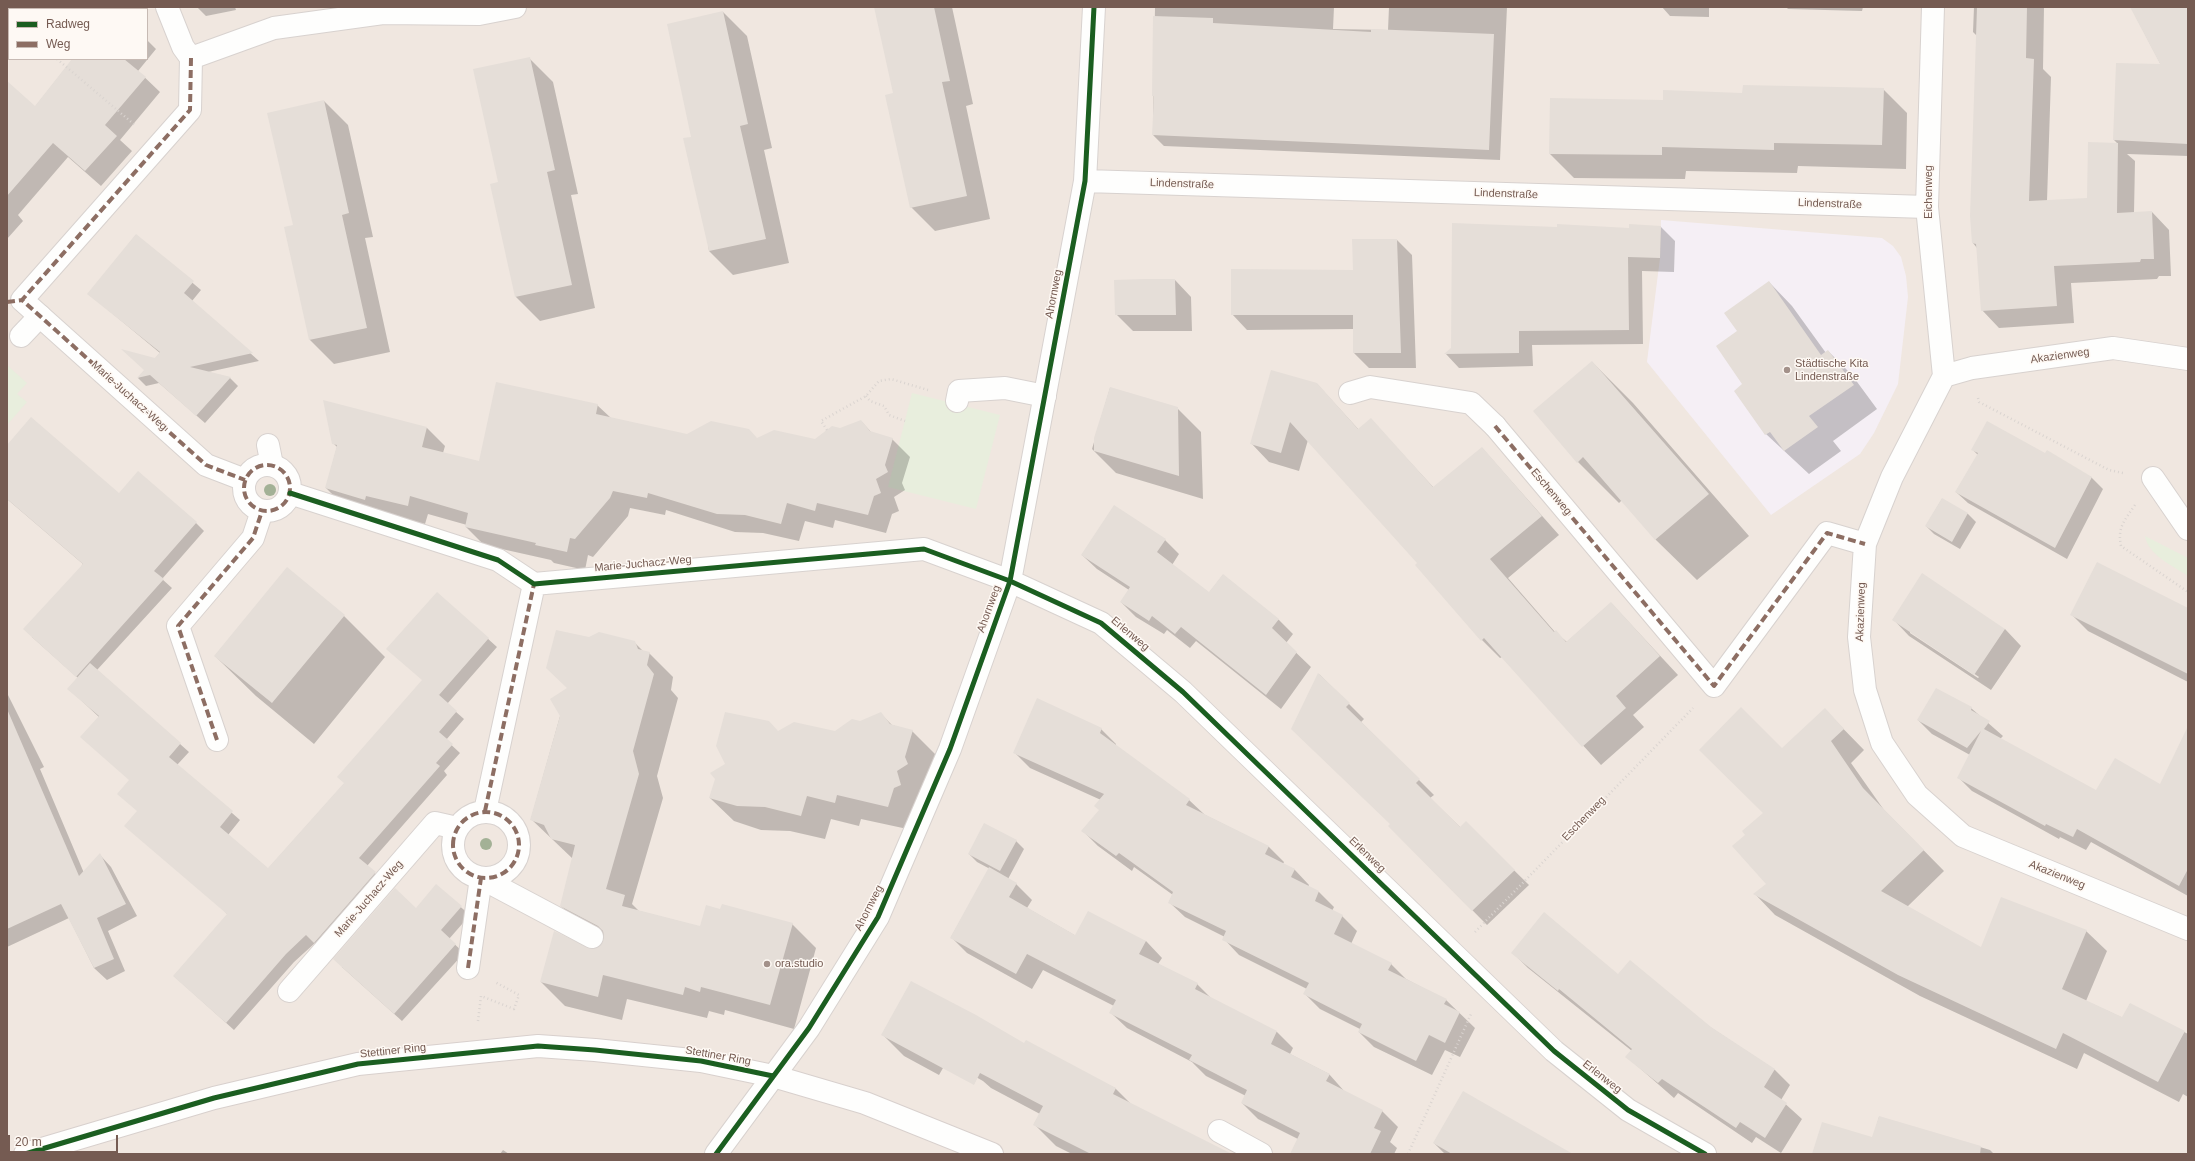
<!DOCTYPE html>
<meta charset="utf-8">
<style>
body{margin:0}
#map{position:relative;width:2195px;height:1161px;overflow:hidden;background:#f8f5f1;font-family:Helvetica,sans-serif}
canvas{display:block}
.frame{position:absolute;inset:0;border:8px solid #755b52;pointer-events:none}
.legend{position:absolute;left:8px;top:8px;width:140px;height:52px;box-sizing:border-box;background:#fef9f4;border:1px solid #c7bab3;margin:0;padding:5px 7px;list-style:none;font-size:12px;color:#755b52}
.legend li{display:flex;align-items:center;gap:8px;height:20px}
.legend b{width:20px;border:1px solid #c7bab3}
.scale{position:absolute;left:8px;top:1135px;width:110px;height:18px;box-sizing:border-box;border:2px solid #755b52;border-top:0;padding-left:5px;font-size:12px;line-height:14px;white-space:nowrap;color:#755b52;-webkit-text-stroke:3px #fef9f4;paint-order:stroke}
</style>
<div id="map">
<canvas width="2195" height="1161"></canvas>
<div class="frame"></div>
<ul class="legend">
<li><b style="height:5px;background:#1b5e20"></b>Radweg</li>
<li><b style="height:5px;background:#8d6e63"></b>Weg</li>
</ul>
<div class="scale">20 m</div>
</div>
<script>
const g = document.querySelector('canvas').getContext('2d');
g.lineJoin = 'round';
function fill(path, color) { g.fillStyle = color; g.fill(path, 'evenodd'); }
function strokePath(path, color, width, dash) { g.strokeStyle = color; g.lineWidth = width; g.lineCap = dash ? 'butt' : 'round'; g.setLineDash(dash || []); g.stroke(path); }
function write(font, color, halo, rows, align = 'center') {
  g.font = font + ' Helvetica,sans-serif'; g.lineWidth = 3; g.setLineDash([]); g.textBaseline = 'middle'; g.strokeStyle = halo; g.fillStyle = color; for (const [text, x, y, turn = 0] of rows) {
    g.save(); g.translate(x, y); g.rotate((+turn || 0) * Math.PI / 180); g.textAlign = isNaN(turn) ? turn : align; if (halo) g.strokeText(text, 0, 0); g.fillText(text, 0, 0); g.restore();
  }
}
const residential = new Path2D(`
 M 7,7 L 2188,7 L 2188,1154 L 7,1154 ZM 9,9 L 147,9 L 147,59 L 9,59 Z`);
const education = new Path2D(`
 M 1661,220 L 1882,238 L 1893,246 L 1901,257 L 1906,276 L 1908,297 L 1898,384 L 1874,433 L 1860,454 L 1771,515 L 1647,362 L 1660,258 Z`);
const green = new Path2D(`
 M 7,365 L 27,383 L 17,394 L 27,402 L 7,425 Z
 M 912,393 L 1000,415 L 976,509 L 888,487 Z
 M 2145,536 L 2188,558 L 2188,576 C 2173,566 2148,555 2145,536 Z`);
const shadow = new Path2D(`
 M 23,7 L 122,7 L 124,9 L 21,9 Z
 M 197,7 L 235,7 L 236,10 L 206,16 Z
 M 875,7 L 952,7 L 973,104 L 966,106 L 990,219 L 935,231 L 911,207 L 894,94 Z
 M 1155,7 L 1334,7 L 1333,29 L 1388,30 L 1389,7 L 1507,7 L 1500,160 L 1164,146 L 1153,135 Z
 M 1662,7 L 1709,7 L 1709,17 L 1670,16 Z
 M 1786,7 L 1863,7 L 1862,11 L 1788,9 Z
 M 1974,7 L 2044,7 L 2043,69 L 2051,77 L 2047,201 L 2088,199 L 2089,143 L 2118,144 L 2114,140 L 2161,65 L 2131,7 L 2188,7 L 2188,156 L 2127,154 L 2135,161 L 2134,213 L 2152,212 L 2169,230 L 2171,276 L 2159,276 L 2157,279 L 2071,283 L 2074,323 L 1999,328 L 1982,310 L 1977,248 L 1973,243 L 1977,36 L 1973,32 Z
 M 723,12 L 747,36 L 772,148 L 764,150 L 789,263 L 733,275 L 709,251 L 693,137 Z
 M 147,40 L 156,49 L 138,71 L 160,92 L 120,140 L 132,151 L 101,186 L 68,157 L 18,215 L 23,221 L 7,239 L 7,83 L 35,107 L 73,59 L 147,59 Z
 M 529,58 L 553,82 L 578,194 L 571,195 L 595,308 L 540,321 L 516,297 L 499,183 Z
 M 1883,89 L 1907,113 L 1906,169 L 1798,166 L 1797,173 L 1686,171 L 1685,179 L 1574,178 L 1550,154 L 1551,99 L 1664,101 L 1743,94 Z
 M 324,101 L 348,125 L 373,237 L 365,238 L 390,352 L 334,364 L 310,340 L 285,228 L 294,226 Z
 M 1661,227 L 1675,241 L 1674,272 L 1642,271 L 1643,344 L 1532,345 L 1533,366 L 1459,368 L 1446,354 L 1630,229 Z
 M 136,235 L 201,290 L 192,301 L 259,361 L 208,372 L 230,378 L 238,386 L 205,423 L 159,383 L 146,386 L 138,378 L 160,353 L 89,294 Z
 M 1397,240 L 1412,255 L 1416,368 L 1369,368 L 1354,353 L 1354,329 L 1247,330 L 1232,314 L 1354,271 Z
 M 1175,280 L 1191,297 L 1192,331 L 1133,331 L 1116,314 Z
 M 1769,282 L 1792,306 L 1826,353 L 1828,351 L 1852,375 L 1877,409 L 1833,441 L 1841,451 L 1809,474 L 1766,434 L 1744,384 L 1739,331 Z
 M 1592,362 L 1633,403 L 1749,536 L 1697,580 L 1656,540 L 1622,500 L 1619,503 L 1578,462 Z
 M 1317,384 L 1359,430 L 1371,420 L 1434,488 L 1482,448 L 1559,535 L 1508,578 L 1555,632 L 1567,642 L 1611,603 L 1678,675 L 1633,715 L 1644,727 L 1601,765 L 1502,657 L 1500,658 L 1482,640 L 1417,565 L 1419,563 L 1308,440 L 1299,471 L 1269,462 L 1251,443 Z
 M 1110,388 L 1177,408 L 1201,432 L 1203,499 L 1116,473 L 1092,449 Z
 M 597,405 L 611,418 L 687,435 L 758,439 L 815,440 L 861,421 L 872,433 L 892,439 L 910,457 L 902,483 L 905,490 L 894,497 L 899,511 L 892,514 L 886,533 L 835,520 L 833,528 L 805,521 L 799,541 L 763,533 L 735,532 L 666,510 L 665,515 L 630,508 L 628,516 L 593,557 L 588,555 L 585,570 L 554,563 L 551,560 L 484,545 L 466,527 L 467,525 L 428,514 L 425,524 L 344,506 L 326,488 L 337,447 L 333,443 L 427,428 L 445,446 L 443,453 L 480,462 Z
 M 7,447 L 119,494 L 196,523 L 204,531 L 162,579 L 172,588 L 97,670 L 189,752 L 177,765 L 240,820 L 228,835 L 268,869 L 345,783 L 423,681 L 437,593 L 497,647 L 447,704 L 464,719 L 446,740 L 460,753 L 444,771 L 447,775 L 367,866 L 383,881 L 323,950 L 315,943 L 294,962 L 234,1030 L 174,976 L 228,915 L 138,812 L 130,780 L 99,717 L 69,689 L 78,678 L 32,637 L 83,564 L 7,499 Z
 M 1972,449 L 2045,455 L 2091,477 L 2103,489 L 2067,559 L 1968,503 L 1956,492 L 1978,455 Z
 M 1942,499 L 1968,514 L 1976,522 L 1960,549 L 1934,534 L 1926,526 Z
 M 1165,540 L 1179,554 L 1172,565 L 1209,593 L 1223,575 L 1279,620 L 1293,634 L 1286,643 L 1311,667 L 1281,709 L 1196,641 L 1190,648 L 1167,630 L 1164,634 L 1136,617 L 1121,602 L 1129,590 L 1097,569 L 1082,555 Z
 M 287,569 L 344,616 L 385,657 L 314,744 L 256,696 L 215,656 Z
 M 2188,609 L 2188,682 L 2088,631 L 2071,614 Z
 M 1893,619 L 2005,629 L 2021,646 L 1991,690 L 1909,636 ZM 1910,631 L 1979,677 L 1978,678 L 1910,633 Z
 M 589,638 L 634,642 L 644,652 L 649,653 L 673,677 L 671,690 L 678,698 L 657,776 L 663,798 L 632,904 L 639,911 L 701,927 L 721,910 L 792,924 L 816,948 L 794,1029 L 725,1010 L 724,1015 L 709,1011 L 707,1018 L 627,999 L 622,1020 L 565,1006 L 541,982 L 592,951 L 600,948 L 604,940 L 586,930 L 561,906 L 573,859 L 531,819 L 568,688 Z
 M 1319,674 L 1364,719 L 1361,722 L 1434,795 L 1430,798 L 1461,828 L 1466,823 L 1529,885 L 1487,925 L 1389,826 L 1391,824 Z
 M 7,693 L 44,767 L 40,769 L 84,873 L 100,855 L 111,867 L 137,916 L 108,931 L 125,971 L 107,980 L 94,968 L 69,918 L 7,947 Z
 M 1971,708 L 2003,736 L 2000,739 L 2097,792 L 2160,785 L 2188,795 L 2188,896 L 2091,842 L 2086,850 L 2060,837 L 2059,839 L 1972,791 L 1959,778 L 1970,755 L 1932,734 L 1918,720 Z
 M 1825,710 L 1864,750 L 1851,763 L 1884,810 L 1944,871 L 1907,907 L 1982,949 L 2086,931 L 2107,951 L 2086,1001 L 2123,1018 L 2130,1004 L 2188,1034 L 2188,1097 L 2183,1094 L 2179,1102 L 2084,1053 L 2077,1069 L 1920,996 L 1775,915 L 1755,894 L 1767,884 L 1747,835 L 1764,813 L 1782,750 Z
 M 881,714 L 892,725 L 912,731 L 936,755 L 912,830 L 861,819 L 859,826 L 831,819 L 825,839 L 790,831 L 761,830 L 734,821 L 710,798 L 778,732 L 835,732 Z
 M 1101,729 L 1116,744 L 1116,746 L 1189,800 L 1205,815 L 1269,847 L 1284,862 L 1283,864 L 1294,869 L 1309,885 L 1308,887 L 1319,892 L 1334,907 L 1332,911 L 1342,916 L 1357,931 L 1351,944 L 1391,964 L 1406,979 L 1446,1000 L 1475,1028 L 1460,1057 L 1445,1050 L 1432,1075 L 1374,1047 L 1359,1032 L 1360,1029 L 1320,1009 L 1305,994 L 1307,989 L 1239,955 L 1224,939 L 1225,937 L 1185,917 L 1169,902 L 1173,895 L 1134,867 L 1132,871 L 1098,846 L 1083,831 L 1100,811 L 1101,800 L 1030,768 L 1014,752 Z
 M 1016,841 L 1024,849 L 1008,879 L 1016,884 L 1032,900 L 1027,908 L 1076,936 L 1146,941 L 1162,958 L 1158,964 L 1197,984 L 1212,999 L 1277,1032 L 1293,1048 L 1290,1054 L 1329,1074 L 1345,1092 L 1382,1111 L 1398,1127 L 1390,1142 L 1397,1148 L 1394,1154 L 1311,1154 L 1298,1139 L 1258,1119 L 1242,1103 L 1246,1096 L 1206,1076 L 1192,1062 L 1127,1028 L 1110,1012 L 1114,1006 L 1043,970 L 1032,989 L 967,953 L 951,937 L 990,869 L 977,862 L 969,854 Z
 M 436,886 L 470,915 L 449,939 L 464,953 L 402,1021 L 342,967 L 416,909 Z
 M 1513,953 L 1618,975 L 1710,1027 L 1775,1070 L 1790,1085 L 1781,1100 L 1802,1119 L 1781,1153 L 1756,1137 L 1752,1143 L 1678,1093 L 1674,1098 L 1627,1057 L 1632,1051 L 1528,968 Z
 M 883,1035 L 1025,1044 L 1115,1088 L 1131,1104 L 1217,1154 L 1072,1154 L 1056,1146 L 1034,1124 L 1040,1114 L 991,1088 L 983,1081 L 947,1061 L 939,1075 L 904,1056 Z
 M 1879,1117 L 1990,1150 L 1994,1154 L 1813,1154 L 1873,1138 Z
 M 1434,1143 L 1569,1154 L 1445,1154 Z
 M 503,1150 L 509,1154 L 500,1154 Z`);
const building = new Path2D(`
 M 874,7 L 934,7 L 950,81 L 942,82 L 967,196 L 910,208 L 885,95 L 893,93 Z
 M 1977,7 L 2027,7 L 2026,58 L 2034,59 L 2029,201 L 2087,198 L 2088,142 L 2118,143 L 2117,213 L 2152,211 L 2154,259 L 2141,259 L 2140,262 L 2054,266 L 2057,306 L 1981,311 L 1976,244 L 1972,243 L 1970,216 Z
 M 2130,7 L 2188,7 L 2188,144 L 2113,140 L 2116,63 L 2160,64 Z
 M 723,11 L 748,124 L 740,126 L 766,239 L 709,251 L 683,138 L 691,137 L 667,24 Z
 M 1153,16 L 1213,18 L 1213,23 L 1371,32 L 1371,29 L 1494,34 L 1489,150 L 1152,135 L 1154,96 L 1152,96 Z
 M 530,57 L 555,170 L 547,172 L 572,285 L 515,297 L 490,184 L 498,182 L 473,69 Z
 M 72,59 L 124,59 L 146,77 L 105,125 L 117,136 L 85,171 L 53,143 L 7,196 L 7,81 L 35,106 Z
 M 1743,85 L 1884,88 L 1882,145 L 1774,143 L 1774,150 L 1662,147 L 1662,155 L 1549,154 L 1550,98 L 1663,100 L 1663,90 L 1742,93 Z
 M 324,100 L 349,213 L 342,215 L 367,328 L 309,340 L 284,227 L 293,225 L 267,113 Z
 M 1452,223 L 1557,227 L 1557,224 L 1629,228 L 1629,224 L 1661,226 L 1660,258 L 1628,257 L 1629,330 L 1519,331 L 1519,353 L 1444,354 L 1451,348 Z
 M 136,234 L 194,281 L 184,293 L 253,353 L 190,367 L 231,377 L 196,416 L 150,375 L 137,378 L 144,370 L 121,349 L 155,358 L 160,352 L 87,294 Z
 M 1352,239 L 1397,239 L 1401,353 L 1353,353 L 1353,315 L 1231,315 L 1231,269 L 1353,270 Z
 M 1145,279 L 1175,279 L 1176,315 L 1115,315 L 1114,280 Z
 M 1769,281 L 1821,355 L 1828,350 L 1854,385 L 1809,416 L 1818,427 L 1784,451 L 1770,432 L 1765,435 L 1734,391 L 1742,384 L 1716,346 L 1737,331 L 1724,313 Z
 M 1592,361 L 1709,494 L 1655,540 L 1583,457 L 1577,463 L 1533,411 Z
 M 1271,370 L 1317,383 L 1358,429 L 1371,418 L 1433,487 L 1482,447 L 1542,516 L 1490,559 L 1554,632 L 1556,630 L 1566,642 L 1611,602 L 1660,656 L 1616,696 L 1626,708 L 1582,747 L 1484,638 L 1481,641 L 1415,565 L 1417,563 L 1290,422 L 1281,453 L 1250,444 Z
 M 496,382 L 598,404 L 596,414 L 687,434 L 711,421 L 749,429 L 757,438 L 774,430 L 815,439 L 832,426 L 840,428 L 861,420 L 870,431 L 893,438 L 885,465 L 888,472 L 876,479 L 881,493 L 874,496 L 868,515 L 817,503 L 815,511 L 787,503 L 781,524 L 745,515 L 717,514 L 648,493 L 647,498 L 613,491 L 610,498 L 575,539 L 570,538 L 567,552 L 535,545 L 536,543 L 465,527 L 468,513 L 410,496 L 408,506 L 366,496 L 365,500 L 325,488 L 337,445 L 332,444 L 323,400 L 427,427 L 422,447 L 479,461 Z
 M 1110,387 L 1178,407 L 1179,476 L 1094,451 L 1094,438 Z
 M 31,417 L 119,493 L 138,471 L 197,522 L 154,571 L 164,579 L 76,677 L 23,629 L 83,564 L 7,499 L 7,445 Z
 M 1987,421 L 2045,453 L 2047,450 L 2092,477 L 2055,548 L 1955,492 L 1978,453 L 1971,450 Z
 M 1942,498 L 1968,513 L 1952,542 L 1925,526 Z
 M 1114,505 L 1166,539 L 1157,552 L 1209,592 L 1223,574 L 1279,619 L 1272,628 L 1297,652 L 1266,695 L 1181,627 L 1175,634 L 1152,616 L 1149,621 L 1120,602 L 1130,587 L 1081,555 Z
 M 2097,562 L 2188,608 L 2188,674 L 2070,615 Z
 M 287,567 L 345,615 L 272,703 L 214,656 Z
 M 1922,573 L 2005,629 L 1974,675 L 1892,620 Z
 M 437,592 L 489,638 L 439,695 L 438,694 L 457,711 L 439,732 L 453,744 L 436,763 L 440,766 L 359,858 L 376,872 L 314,943 L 306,935 L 286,954 L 226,1023 L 173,976 L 227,914 L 124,826 L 137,811 L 117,794 L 129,780 L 80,737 L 99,716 L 67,689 L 90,663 L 181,743 L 169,757 L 233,811 L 220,827 L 268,868 L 344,783 L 337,777 L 422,680 L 386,649 Z
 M 556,630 L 589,637 L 599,632 L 635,641 L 638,649 L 650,652 L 647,665 L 654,674 L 633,751 L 639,774 L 606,889 L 625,895 L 622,906 L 700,926 L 706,905 L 720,909 L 722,904 L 793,923 L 770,1005 L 701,987 L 700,992 L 685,987 L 683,995 L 603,975 L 598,997 L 540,982 L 554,931 L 592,949 L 599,947 L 604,937 L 603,931 L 598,926 L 560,906 L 575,845 L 551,839 L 544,825 L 530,820 L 560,716 L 550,699 L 567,688 L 546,668 Z
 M 1318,673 L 1350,703 L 1346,707 L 1420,779 L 1416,783 L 1460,827 L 1466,821 L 1515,870 L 1472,911 L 1388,826 L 1390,824 L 1291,729 Z
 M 1936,688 L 1972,707 L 1971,710 L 1990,721 L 1984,729 L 2096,790 L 2115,758 L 2160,784 L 2188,726 L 2188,869 L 2179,886 L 2077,829 L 2073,837 L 2046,824 L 2045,826 L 1957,778 L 1981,731 L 1967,748 L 1917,720 Z
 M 1037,698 L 1102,728 L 1100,733 L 1190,799 L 1186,805 L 1269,846 L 1265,854 L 1295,869 L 1291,877 L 1319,891 L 1315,901 L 1343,915 L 1334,934 L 1392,963 L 1388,970 L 1447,999 L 1444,1004 L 1460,1012 L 1445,1043 L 1429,1035 L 1416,1061 L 1358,1032 L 1362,1024 L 1303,994 L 1309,983 L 1222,940 L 1226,931 L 1168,903 L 1173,892 L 1119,853 L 1116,856 L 1081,831 L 1099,810 L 1094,806 L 1104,794 L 1013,753 Z
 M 1741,707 L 1782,748 L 1825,708 L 1844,729 L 1831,741 L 1863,788 L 1924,850 L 1881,891 L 1981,947 L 2001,897 L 2087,930 L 2062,989 L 2122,1017 L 2130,1003 L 2185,1031 L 2158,1082 L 2063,1033 L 2056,1049 L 1898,975 L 1753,894 L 1766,884 L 1732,846 L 1745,835 L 1742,831 L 1763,813 L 1699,750 Z
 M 7,709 L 79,876 L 100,853 L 126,904 L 97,918 L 114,959 L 94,968 L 61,904 L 7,929 Z
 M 725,712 L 769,721 L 778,731 L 794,722 L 835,731 L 852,719 L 860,721 L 881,712 L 890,724 L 913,730 L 905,757 L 908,764 L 897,771 L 901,785 L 894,788 L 888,807 L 837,795 L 835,803 L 807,796 L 801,816 L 765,807 L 737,806 L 709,798 L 715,779 L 710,773 L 725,764 L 716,746 Z
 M 984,823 L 1017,840 L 1000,871 L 968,854 Z
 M 989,867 L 1017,883 L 1009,897 L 1075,935 L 1088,911 L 1146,941 L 1139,954 L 1198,983 L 1195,989 L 1277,1031 L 1271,1044 L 1330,1074 L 1326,1081 L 1383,1110 L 1374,1128 L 1381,1131 L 1370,1154 L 1290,1154 L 1300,1133 L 1241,1103 L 1247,1090 L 1189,1060 L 1192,1055 L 1109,1013 L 1116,1000 L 1027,954 L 1016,974 L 950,938 Z
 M 436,884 L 462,906 L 441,930 L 456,944 L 394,1014 L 333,959 L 395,888 L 416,908 Z
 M 1544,912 L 1618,974 L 1630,960 L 1711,1027 L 1775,1069 L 1764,1087 L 1787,1103 L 1765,1138 L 1740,1122 L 1736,1128 L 1662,1079 L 1658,1083 L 1625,1057 L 1632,1049 L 1559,989 L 1558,991 L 1511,953 Z
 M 911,981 L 976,1015 L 1024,1043 L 1026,1040 L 1116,1088 L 1113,1094 L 1232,1154 L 1091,1154 L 1033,1125 L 1043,1106 L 980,1073 L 974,1085 L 881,1035 Z
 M 1463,1091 L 1573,1154 L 1452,1154 L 1433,1143 Z
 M 1879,1116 L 1981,1146 L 1980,1154 L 1812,1154 L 1822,1122 L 1872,1137 Z`);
const path = new Path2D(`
 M 7,17 L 9,18
 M 57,59 L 136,126
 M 866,396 L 870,401 L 884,406 L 889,415 L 905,421
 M 1978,398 L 1979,402 L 2109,470 L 2123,473
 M 827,430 L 821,421 L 866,396 L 879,381 L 891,379 L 928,390
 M 2135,505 C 2125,520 2117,527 2121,546 L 2188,592
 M 1475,932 L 1693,708
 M 478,1021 L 481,996 L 514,1009 L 519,995 L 495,982
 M 1408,1154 L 1471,1014`);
const lane = new Path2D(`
 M 21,336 L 40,316
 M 1350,393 L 1370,387 L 1471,403 L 1495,426
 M 957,401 L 959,391 L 1005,388 L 1045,396
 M 268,445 L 272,465
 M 481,878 L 592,937
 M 289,991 L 435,823 L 457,828
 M 1219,1131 L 1261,1154`);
const street = new Path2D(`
 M 167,7 L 183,47 L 191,58 L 190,110 L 22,300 L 206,465 L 245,480
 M 1933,7 L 1927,207 L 1944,376
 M 191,58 L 274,28 L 383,13 L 479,14 L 515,7
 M 1085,181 L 1927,207
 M 2188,359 L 2113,348 L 1972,368 L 1944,376 L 1892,477 L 1865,544 L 1859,637 L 1865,690 L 1882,743 L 1917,795 L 1963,836 L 2188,929
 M 1495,426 L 1714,686 L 1827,533 L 1865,544
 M244 488a23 23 0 1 1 46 0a23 23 0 1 1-46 0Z
 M 2153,478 L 2188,529
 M 290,493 L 498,560 L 534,584 L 924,549 L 1010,581 L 1101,623 L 1183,692 L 1554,1051 L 1628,1110 L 1705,1154
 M 217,740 L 178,626 L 253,538 L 262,511
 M 485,811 L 534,584
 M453 845a33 33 0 1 1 66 0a33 33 0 1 1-66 0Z
 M 468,968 L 481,878
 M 716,1154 L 809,1028 L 878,917 L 950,749 L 1010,581 L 1085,181 L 1094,7`);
const secondary = new Path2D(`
 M 25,1154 L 214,1098 L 358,1064 L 538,1046 L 595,1050 L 701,1061 L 773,1076 L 865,1103 L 992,1154`);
const quiet = new Path2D(`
 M 191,58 L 190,110 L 22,300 L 206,465 L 245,480
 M 7,302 L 22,300
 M 1495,426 L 1714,686 L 1827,533 L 1865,544
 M244 488a23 23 0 1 1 46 0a23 23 0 1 1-46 0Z
 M 217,740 L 178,626 L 253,538 L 262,511
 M 485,811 L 534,584
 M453 845a33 33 0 1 1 66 0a33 33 0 1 1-66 0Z
 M 468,968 L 481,878`);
const cycleway = new Path2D(`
 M 290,493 L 498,560 L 534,584 L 924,549 L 1010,581 L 1101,623 L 1183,692 L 1554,1051 L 1628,1110 L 1705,1154
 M 25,1154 L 214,1098 L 358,1064 L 538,1046 L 595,1050 L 701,1061 L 773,1076
 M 716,1154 L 809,1028 L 878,917 L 950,749 L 1010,581 L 1085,181 L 1094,7`);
const trees = [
 [270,490],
 [486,844]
];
const markers = [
 [1787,370,4,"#a3918a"],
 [767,964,4,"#a3918a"]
];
const streetNames = [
 ["Lindenstraße",1182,184,2],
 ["Eichenweg",1929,192,-90],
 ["Lindenstraße",1506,194,2],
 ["Lindenstraße",1830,204,2],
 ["Ahornweg",1054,294,-79],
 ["Akazienweg",2060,356,-8],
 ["Marie-Juchacz-Weg",129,396,42],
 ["Eschenweg",1551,492,50],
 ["Marie-Juchacz-Weg",643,564,-5],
 ["Ahornweg",989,609,-70],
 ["Akazienweg",1861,612,-88],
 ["Erlenweg",1130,634,40],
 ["Eschenweg",1584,819,-46],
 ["Erlenweg",1367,855,44],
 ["Akazienweg",2057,875,22],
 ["Marie-Juchacz-Weg",369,899,-49],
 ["Ahornweg",869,908,-63],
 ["Stettiner Ring",393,1051,-6],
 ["Stettiner Ring",718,1056,10],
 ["Erlenweg",1602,1077,38]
];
const poiNames = [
 ["Städtische Kita",1795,364],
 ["Lindenstraße",1795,377],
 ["ora.studio",775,964]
];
fill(residential, '#f0e7e0');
fill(education, '#f5eff5');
fill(green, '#e8eedd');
fill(shadow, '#0003');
fill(building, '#e5ded8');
strokePath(lane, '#d8d2cf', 24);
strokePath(street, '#d8d2cf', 24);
strokePath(secondary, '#d8d0cd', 24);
strokePath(path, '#dad4d0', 2.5, [1, 3]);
strokePath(lane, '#fefefd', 22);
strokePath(street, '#fefefd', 22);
strokePath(secondary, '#fefefd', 22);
strokePath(quiet, '#8d6e63', 4, [8, 4]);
strokePath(cycleway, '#1b5e20', 5);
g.fillStyle = '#a3b196';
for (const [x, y] of trees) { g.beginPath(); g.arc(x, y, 6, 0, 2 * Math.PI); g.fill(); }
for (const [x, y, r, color] of markers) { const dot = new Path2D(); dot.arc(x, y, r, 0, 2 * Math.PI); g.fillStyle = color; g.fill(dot); strokePath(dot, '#fef9f4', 1.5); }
write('11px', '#755b52', '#fef9f4', streetNames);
write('11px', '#755b52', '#fef9f4', poiNames, 'left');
</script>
